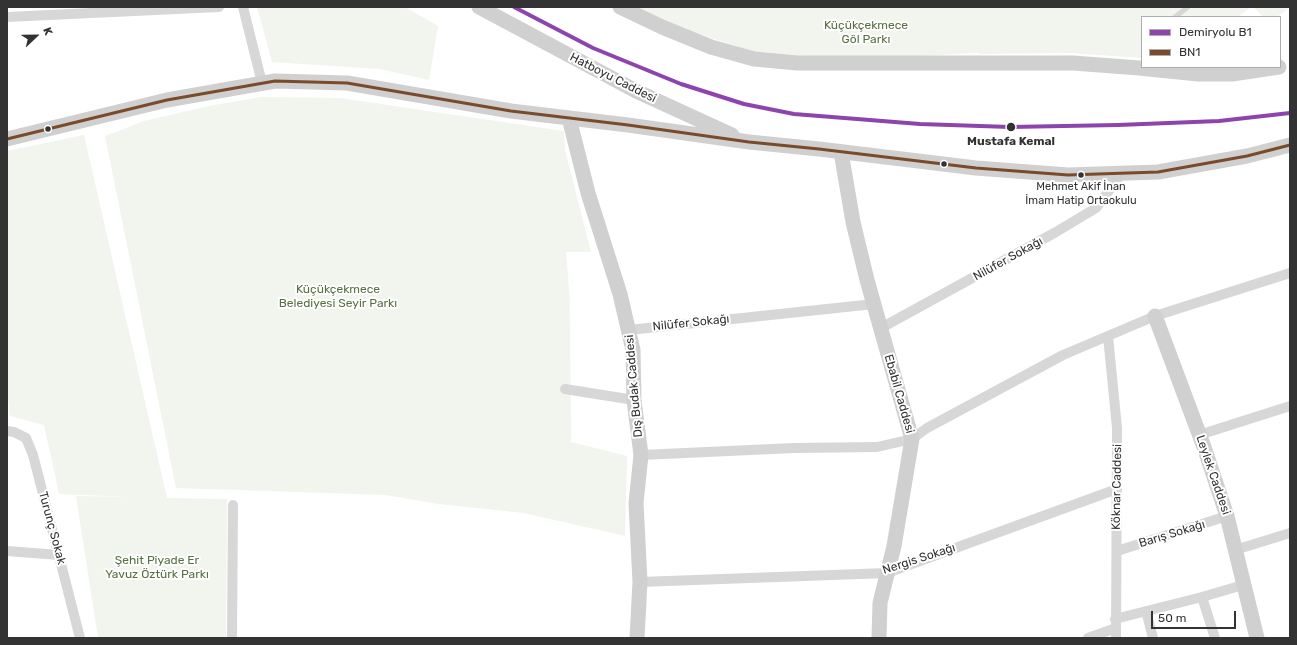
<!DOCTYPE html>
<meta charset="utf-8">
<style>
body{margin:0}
#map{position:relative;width:1297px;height:645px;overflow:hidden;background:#fff;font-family:Rubik,sans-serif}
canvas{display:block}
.frame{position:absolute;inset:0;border:8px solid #333;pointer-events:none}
.legend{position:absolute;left:1141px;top:16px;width:140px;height:52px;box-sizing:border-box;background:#fff;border:1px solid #adadad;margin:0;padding:5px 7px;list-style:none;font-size:12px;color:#333}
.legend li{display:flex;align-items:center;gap:8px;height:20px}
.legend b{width:20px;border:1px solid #adadad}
.north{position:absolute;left:16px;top:16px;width:40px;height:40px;-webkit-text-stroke:3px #fff;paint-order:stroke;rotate:68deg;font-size:11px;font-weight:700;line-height:16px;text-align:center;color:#333}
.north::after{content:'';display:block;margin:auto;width:14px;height:18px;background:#333;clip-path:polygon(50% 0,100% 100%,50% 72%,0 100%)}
.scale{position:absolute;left:1151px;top:611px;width:85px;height:18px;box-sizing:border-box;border:2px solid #333;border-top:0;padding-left:5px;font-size:12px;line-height:14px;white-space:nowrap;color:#333;-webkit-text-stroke:3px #fff;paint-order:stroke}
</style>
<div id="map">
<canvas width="1297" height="645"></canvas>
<div class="frame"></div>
<ul class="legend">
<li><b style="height:5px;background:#8e44ad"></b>Demiryolu B1</li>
<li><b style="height:5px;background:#7a4b2a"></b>BN1</li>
</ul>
<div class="north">K</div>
<div class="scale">50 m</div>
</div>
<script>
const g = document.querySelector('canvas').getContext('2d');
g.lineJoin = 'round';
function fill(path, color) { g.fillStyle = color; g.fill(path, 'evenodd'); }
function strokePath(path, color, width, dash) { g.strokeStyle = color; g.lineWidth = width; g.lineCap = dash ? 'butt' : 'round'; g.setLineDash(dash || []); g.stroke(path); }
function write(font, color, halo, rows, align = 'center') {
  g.font = font + ' Rubik,sans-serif'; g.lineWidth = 4; g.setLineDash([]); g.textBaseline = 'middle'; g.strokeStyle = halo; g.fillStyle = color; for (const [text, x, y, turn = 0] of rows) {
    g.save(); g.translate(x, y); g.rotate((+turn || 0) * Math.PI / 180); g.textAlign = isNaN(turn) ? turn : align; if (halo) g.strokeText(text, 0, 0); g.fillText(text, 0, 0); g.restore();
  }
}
const green = new Path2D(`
 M 257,7 L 405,7 L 438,26 L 429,80 L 380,69 L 272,62 Z
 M 632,7 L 1251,7 L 1238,17 L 1142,17 L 1142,58 L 1071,53 L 979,54 L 979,53 L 973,53 L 873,59 L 760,54 L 666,23 Z
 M 1254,7 L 1290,7 L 1277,17 L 1263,17 Z
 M 261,97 L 340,98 L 564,131 L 565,150 L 591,252 L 566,252 L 570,302 L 571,442 L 627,456 L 625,536 L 524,513 L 439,504 L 386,495 L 176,488 L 105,136 L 144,121 L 209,106 Z
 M 84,135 L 167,498 L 227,499 L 226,638 L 98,638 L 76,496 L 131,497 L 59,494 L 44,425 L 10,416 L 7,389 L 7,151 Z`);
const lane = new Path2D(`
 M 1175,17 L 1188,7`);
const street = new Path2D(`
 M 243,7 L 262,83
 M 7,17 L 219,7
 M 881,328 L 1056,232 L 1096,208 L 1122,173
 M 629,330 L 874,304
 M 1108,336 L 1117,428 L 1116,638
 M 565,389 L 634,400
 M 7,431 L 14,432 L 26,438 L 33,455 L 80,638
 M 1199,435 L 1290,406
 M 641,455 L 794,448 L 877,447 L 912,439 L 927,428 L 1063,355 L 1155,316 L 1290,273
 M 1235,550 L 1290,533
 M 7,551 L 59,555
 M 1117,551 L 1227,516
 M 640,582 L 887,573 L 1117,489
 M 1202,597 L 1215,638
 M 1146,611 L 1153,638
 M 1115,619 L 1202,597 L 1243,585
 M 232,638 L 233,505
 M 1088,638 L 1116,628`);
const secondary = new Path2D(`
 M 479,7 L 636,91 L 732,135
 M 620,7 L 662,27 L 711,47 L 754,59 L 797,63 L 1073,63 L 1139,68 L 1198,74 L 1232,74 L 1279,67
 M 569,118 L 588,193 L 620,294 L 633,350 L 634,400 L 641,455 L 636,503 L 640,582 L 637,638
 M 7,139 L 167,100 L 275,81 L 347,83 L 511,111 L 628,125 L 749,142 L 819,149 L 976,168 L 1068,175 L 1158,172 L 1247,156 L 1290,145
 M 841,152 L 853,222 L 867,280 L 912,439 L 894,546 L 880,603 L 879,638
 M 1155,316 L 1204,447 L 1227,516 L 1257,638`);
const bus1 = new Path2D(`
 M 7,139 L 167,100 L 275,81 L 347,83 L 511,111 L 628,125 L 749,142 L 819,149 L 976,168 L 1068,175 L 1158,172 L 1247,156 L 1290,145`);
const rail1 = new Path2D(`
 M 514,7 L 593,48 L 681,84 L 744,104 L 794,114 L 920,124 L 1010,127 L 1118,125 L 1219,121 L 1290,113`);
const markers = [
 [1011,127,5,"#333"],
 [48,129,3.5,"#333"],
 [944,164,3.5,"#333"],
 [1081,175,3.5,"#333"]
];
const busNames = [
 ["Mehmet Akif İnan",1081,187],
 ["İmam Hatip Ortaokulu",1081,201]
];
const parkNames = [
 ["Küçükçekmece",866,26],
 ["Göl Parkı",866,40],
 ["Küçükçekmece",338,290],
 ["Belediyesi Seyir Parkı",338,304],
 ["Şehit Piyade Er",157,561],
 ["Yavuz Öztürk Parkı",157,575]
];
const streetNames = [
 ["Hatboyu Caddesi",613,78,27],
 ["Nilüfer Sokağı",1008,259,-29],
 ["Nilüfer Sokağı",691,323,-6],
 ["Dış Budak Caddesi",634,386,-95],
 ["Ebabil Caddesi",899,394,74],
 ["Leylek Caddesi",1213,475,71],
 ["Köknar Caddesi",1117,487,-89],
 ["Turunç Sokak",52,528,75],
 ["Barış Sokağı",1172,534,-17],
 ["Nergis Sokağı",919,559,-18]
];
const stopNames = [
 ["Mustafa Kemal",1011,142]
];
fill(green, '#f1f5ed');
strokePath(lane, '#d7d7d7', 5);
strokePath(street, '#d7d7d7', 10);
strokePath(secondary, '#d0d0d0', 15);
strokePath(bus1, '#7a4b2a', 3);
strokePath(rail1, '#8e44ad', 4);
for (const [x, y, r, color] of markers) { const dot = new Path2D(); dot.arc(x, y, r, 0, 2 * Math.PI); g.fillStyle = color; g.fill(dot); strokePath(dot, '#fff', 1.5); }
write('11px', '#333', '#fff', busNames);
write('12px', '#56703f', '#fff', parkNames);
write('12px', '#333', '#fff', streetNames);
write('bold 12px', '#333', '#fff', stopNames);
</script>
